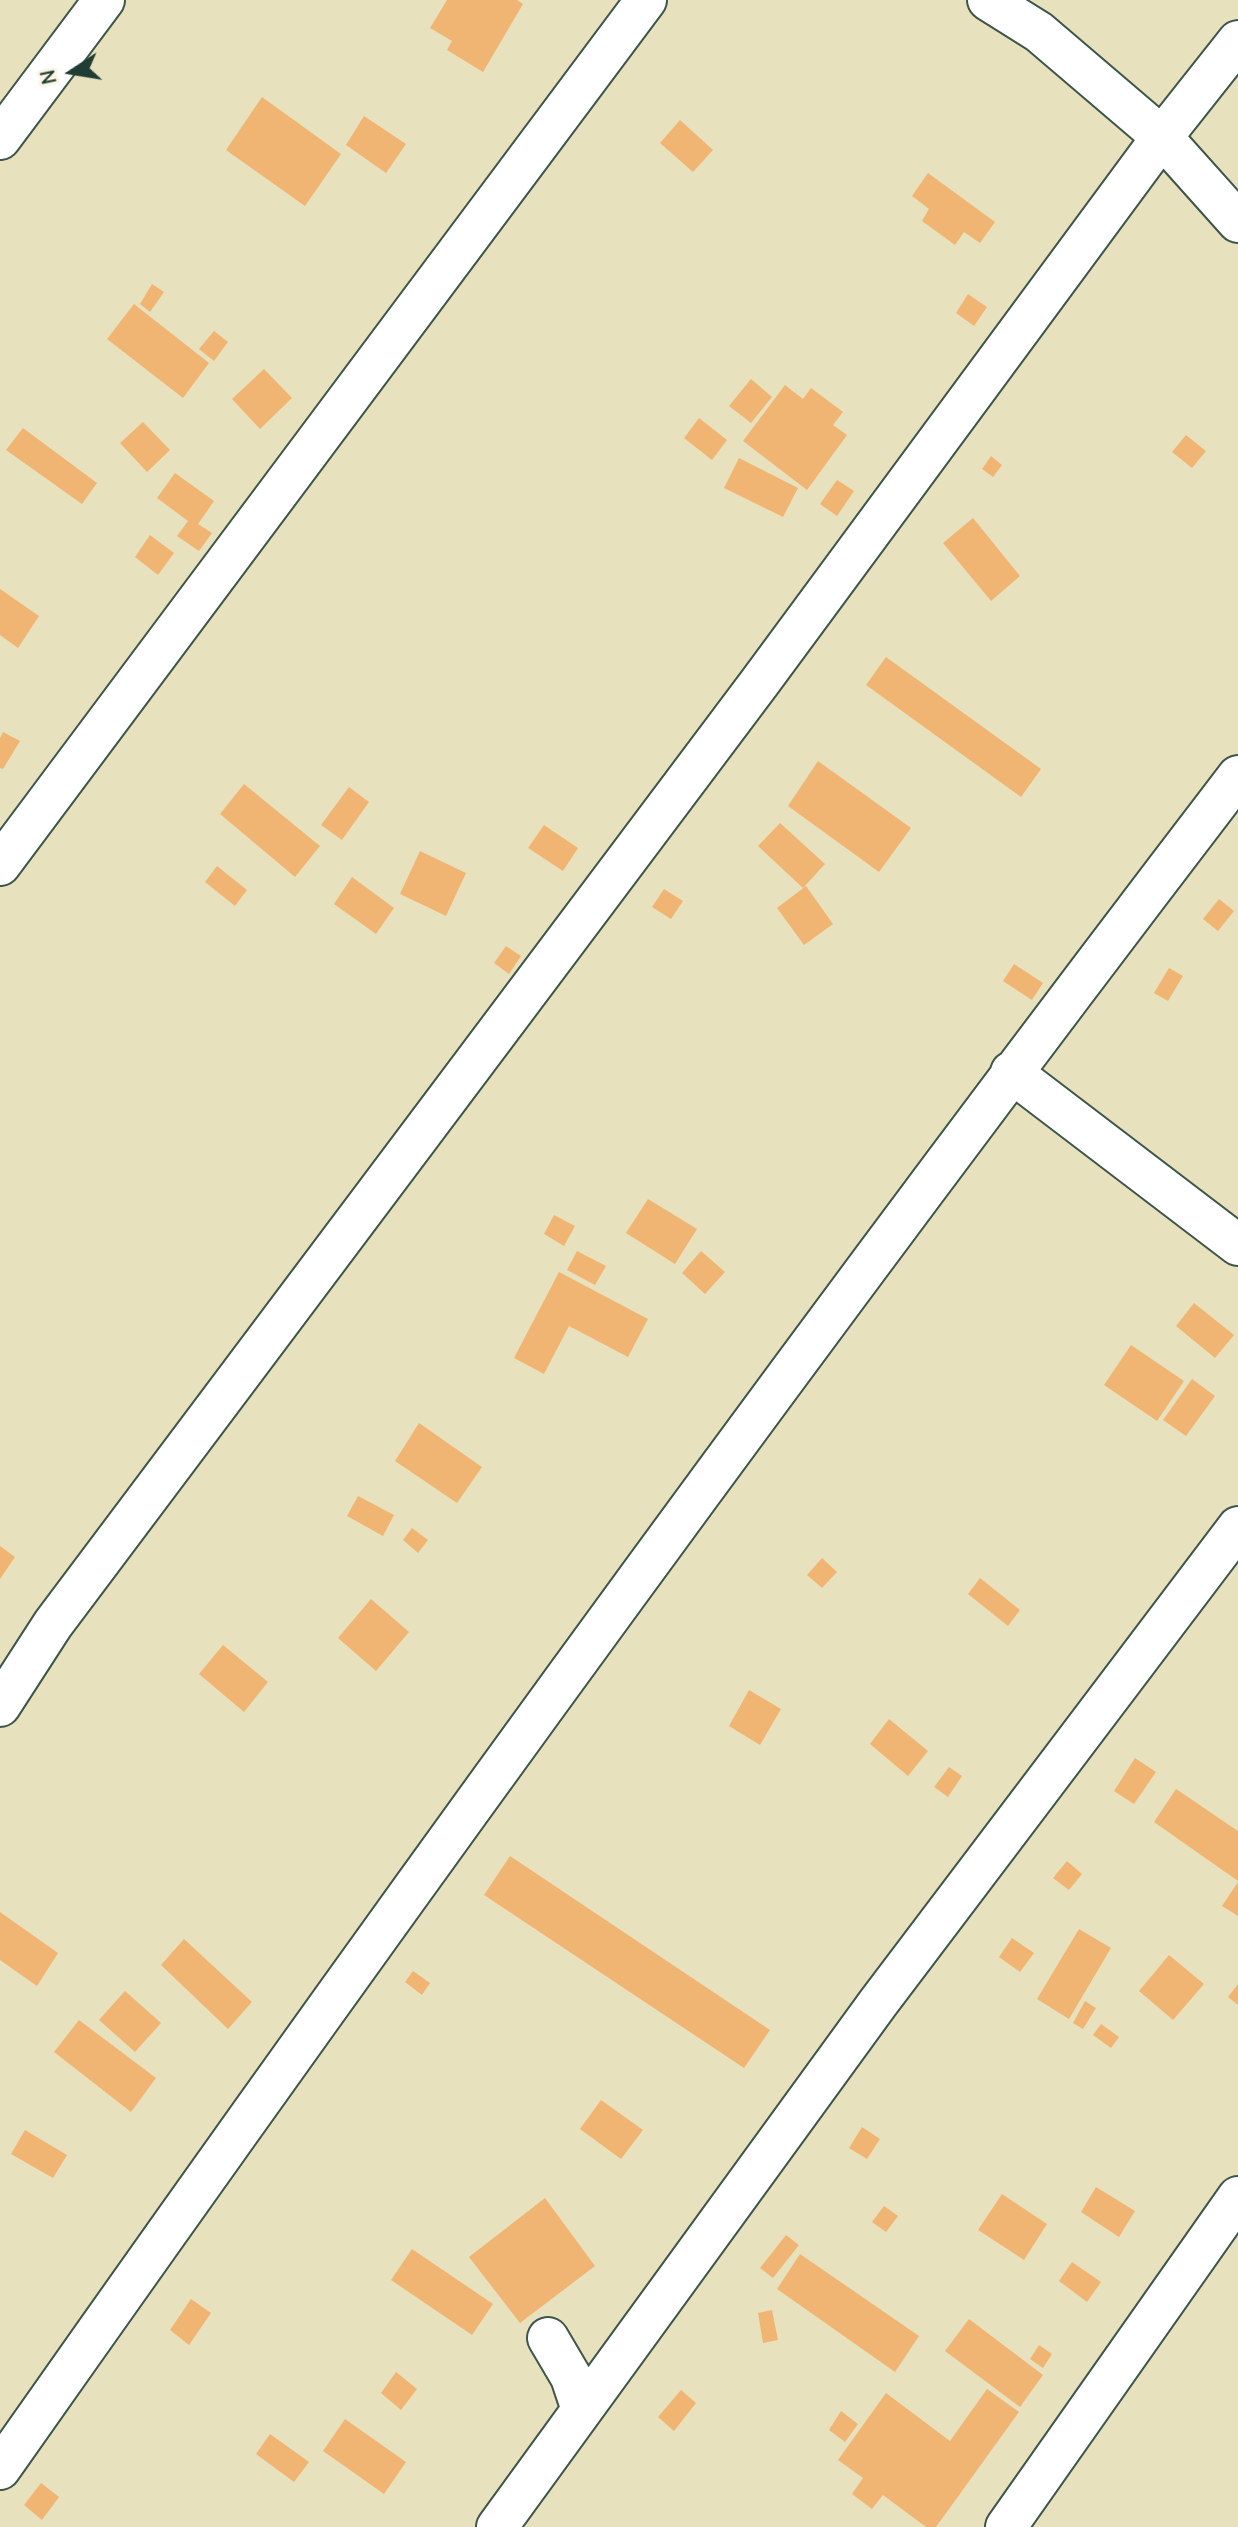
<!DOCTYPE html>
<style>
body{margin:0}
#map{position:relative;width:1238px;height:2527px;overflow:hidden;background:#e8e1be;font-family:"Comic Neue",sans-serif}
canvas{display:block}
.north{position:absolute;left:32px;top:32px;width:80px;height:80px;-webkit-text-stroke:6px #fcf5e5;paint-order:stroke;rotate:258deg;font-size:22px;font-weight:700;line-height:32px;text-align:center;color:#1f3d34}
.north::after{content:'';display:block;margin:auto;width:28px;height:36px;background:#1f3d34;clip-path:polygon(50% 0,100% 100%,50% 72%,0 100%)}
</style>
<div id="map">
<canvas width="1238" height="2527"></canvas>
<div class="north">N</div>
</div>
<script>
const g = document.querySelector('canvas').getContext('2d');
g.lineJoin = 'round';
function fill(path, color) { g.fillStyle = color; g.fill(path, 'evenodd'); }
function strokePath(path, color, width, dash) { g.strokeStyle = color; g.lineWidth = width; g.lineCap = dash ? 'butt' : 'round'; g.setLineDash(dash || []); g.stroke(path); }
const building = new Path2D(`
 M 447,0 L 517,0 L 523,4 L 483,72 L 447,50 L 452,41 L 430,28 Z
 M 262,97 L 341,154 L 305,206 L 226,150 Z
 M 364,116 L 406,144 L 386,173 L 346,145 Z
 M 680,120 L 713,150 L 693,172 L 660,143 Z
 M 928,173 L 995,222 L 980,243 L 964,232 L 955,245 L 922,221 L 929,209 L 912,196 Z
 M 152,284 L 164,292 L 150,312 L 140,304 Z
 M 968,294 L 987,307 L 974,326 L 956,313 Z
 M 134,304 L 209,363 L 183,398 L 107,339 Z
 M 214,331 L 228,342 L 214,361 L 199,349 Z
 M 264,369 L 292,398 L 260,429 L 232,399 Z
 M 751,379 L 772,397 L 751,423 L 729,406 Z
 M 785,385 L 803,399 L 811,388 L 843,412 L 833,425 L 847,435 L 807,490 L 743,441 Z
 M 699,418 L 727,440 L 712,460 L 684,438 Z
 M 143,422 L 170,450 L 147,472 L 120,443 Z
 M 23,428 L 97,483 L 82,504 L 6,450 Z
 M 1186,435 L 1206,451 L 1192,468 L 1172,452 Z
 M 991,456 L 1002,465 L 993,477 L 982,469 Z
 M 739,458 L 798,488 L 783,517 L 724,488 Z
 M 175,473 L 214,501 L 198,524 L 212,533 L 199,551 L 177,536 L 188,521 L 157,498 Z
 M 837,480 L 854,491 L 837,516 L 820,504 Z
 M 973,518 L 1020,576 L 991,601 L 943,543 Z
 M 150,535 L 174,553 L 158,575 L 135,557 Z
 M 0,589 L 39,616 L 18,648 L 0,635 Z
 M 886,657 L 1041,769 L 1021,797 L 866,685 Z
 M 3,732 L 20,741 L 3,769 L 0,768 L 0,738 Z
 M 818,761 L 911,828 L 879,872 L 788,806 Z
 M 244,784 L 320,846 L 295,877 L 220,814 Z
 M 349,787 L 369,802 L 342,840 L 321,825 Z
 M 780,823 L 825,864 L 803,888 L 758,846 Z
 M 544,825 L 578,848 L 563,871 L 528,848 Z
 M 420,851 L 466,873 L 446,916 L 400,894 Z
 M 217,866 L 247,890 L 235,906 L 205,882 Z
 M 352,877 L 394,908 L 376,934 L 334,904 Z
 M 806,886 L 833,924 L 804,945 L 777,908 Z
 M 664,889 L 683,901 L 671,919 L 652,907 Z
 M 1219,899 L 1234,911 L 1218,931 L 1203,919 Z
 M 506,946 L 521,956 L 509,974 L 494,963 Z
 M 1014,964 L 1043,983 L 1032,1000 L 1003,981 Z
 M 1169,968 L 1183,976 L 1168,1001 L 1154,993 Z
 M 648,1199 L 697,1229 L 675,1264 L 626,1233 Z
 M 554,1215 L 575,1226 L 564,1246 L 544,1234 Z
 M 577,1251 L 606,1266 L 595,1285 L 567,1270 Z
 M 701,1251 L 725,1272 L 705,1294 L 682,1273 Z
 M 559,1272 L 648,1319 L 628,1357 L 569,1326 L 544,1374 L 514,1358 Z
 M 1194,1303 L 1234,1335 L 1215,1358 L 1176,1326 Z
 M 1131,1345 L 1184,1381 L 1157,1421 L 1104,1385 Z
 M 1192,1379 L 1215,1396 L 1186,1436 L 1163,1420 Z
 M 419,1423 L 482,1467 L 457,1503 L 395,1461 Z
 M 358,1496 L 394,1515 L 383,1536 L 347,1516 Z
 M 412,1528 L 428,1540 L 418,1553 L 403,1540 Z
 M 0,1546 L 15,1557 L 0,1579 Z
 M 822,1558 L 837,1572 L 822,1588 L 807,1575 Z
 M 980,1578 L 1020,1610 L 1008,1626 L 968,1594 Z
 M 371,1599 L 409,1632 L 376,1671 L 338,1638 Z
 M 223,1645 L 268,1682 L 244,1712 L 199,1674 Z
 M 749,1690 L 781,1709 L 760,1745 L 729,1726 Z
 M 889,1719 L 928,1751 L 908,1776 L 870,1744 Z
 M 1135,1758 L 1156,1772 L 1134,1804 L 1114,1791 Z
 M 949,1767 L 962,1776 L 948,1797 L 934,1787 Z
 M 1176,1789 L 1238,1831 L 1238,1881 L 1154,1822 Z
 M 510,1856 L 770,2030 L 744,2068 L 484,1895 Z
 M 1067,1861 L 1082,1874 L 1069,1890 L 1053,1878 Z
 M 1238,1882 L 1238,1916 L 1222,1906 Z
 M 0,1912 L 58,1953 L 37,1986 L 0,1960 Z
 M 1079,1929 L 1111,1948 L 1069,2019 L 1037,1999 Z
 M 1012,1938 L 1034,1953 L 1020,1972 L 999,1957 Z
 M 184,1939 L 252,2002 L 228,2029 L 161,1965 Z
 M 1169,1955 L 1204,1984 L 1173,2020 L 1139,1991 Z
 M 413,1971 L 430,1983 L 422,1995 L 405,1982 Z
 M 1238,1984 L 1238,2005 L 1228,1997 Z
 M 125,1991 L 161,2023 L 135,2052 L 99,2020 Z
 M 1085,2001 L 1096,2008 L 1083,2029 L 1073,2023 Z
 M 79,2020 L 156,2078 L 131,2112 L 54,2052 Z
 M 1101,2024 L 1119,2037 L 1111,2048 L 1093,2035 Z
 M 601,2100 L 643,2130 L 621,2159 L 580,2129 Z
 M 862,2127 L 880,2139 L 867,2159 L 849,2148 Z
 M 25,2130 L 67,2155 L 53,2178 L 11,2154 Z
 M 1096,2187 L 1135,2211 L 1119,2237 L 1081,2212 Z
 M 1002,2194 L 1047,2224 L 1024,2260 L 978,2230 Z
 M 545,2198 L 595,2266 L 520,2323 L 469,2257 Z
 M 884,2206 L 898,2216 L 886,2232 L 872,2222 Z
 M 786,2235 L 799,2245 L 773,2278 L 760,2268 Z
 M 412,2249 L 493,2304 L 472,2335 L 391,2280 Z
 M 800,2254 L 919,2336 L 895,2372 L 777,2289 Z
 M 1072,2262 L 1101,2282 L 1087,2302 L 1059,2281 Z
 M 191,2299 L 211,2313 L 189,2345 L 170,2330 Z
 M 772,2310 L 778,2340 L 763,2343 L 758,2313 Z
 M 969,2319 L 1043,2375 L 1020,2407 L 945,2351 Z
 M 1039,2345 L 1052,2354 L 1043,2368 L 1030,2359 Z
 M 396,2372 L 417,2389 L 401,2410 L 381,2393 Z
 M 987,2389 L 1019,2412 L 936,2527 L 926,2527 L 883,2495 L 872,2509 L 852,2494 L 863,2478 L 838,2460 L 886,2393 L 950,2441 Z
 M 681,2390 L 696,2403 L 674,2431 L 658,2417 Z
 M 841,2411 L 858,2424 L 845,2442 L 829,2430 Z
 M 345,2419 L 406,2462 L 384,2494 L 323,2451 Z
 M 270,2434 L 309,2462 L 294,2482 L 256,2454 Z
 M 41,2483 L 59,2497 L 42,2520 L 24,2505 Z`);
const street = new Path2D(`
 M 988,0 L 1039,32 L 1162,137 L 1238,222
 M 0,139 L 104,0
 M 0,865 L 646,0
 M 1011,1072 L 1238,1245
 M 0,1706 L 53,1624 L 760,682 L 1162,137 L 1238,41
 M 548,2338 L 571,2377 L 582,2410
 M 0,2469 C 402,1897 813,1331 1238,776
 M 497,2527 L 878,2003 L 1238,1527
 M 1006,2527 L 1238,2197`);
fill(building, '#f0b572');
strokePath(street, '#3d5649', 44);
strokePath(street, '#fff', 40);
</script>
